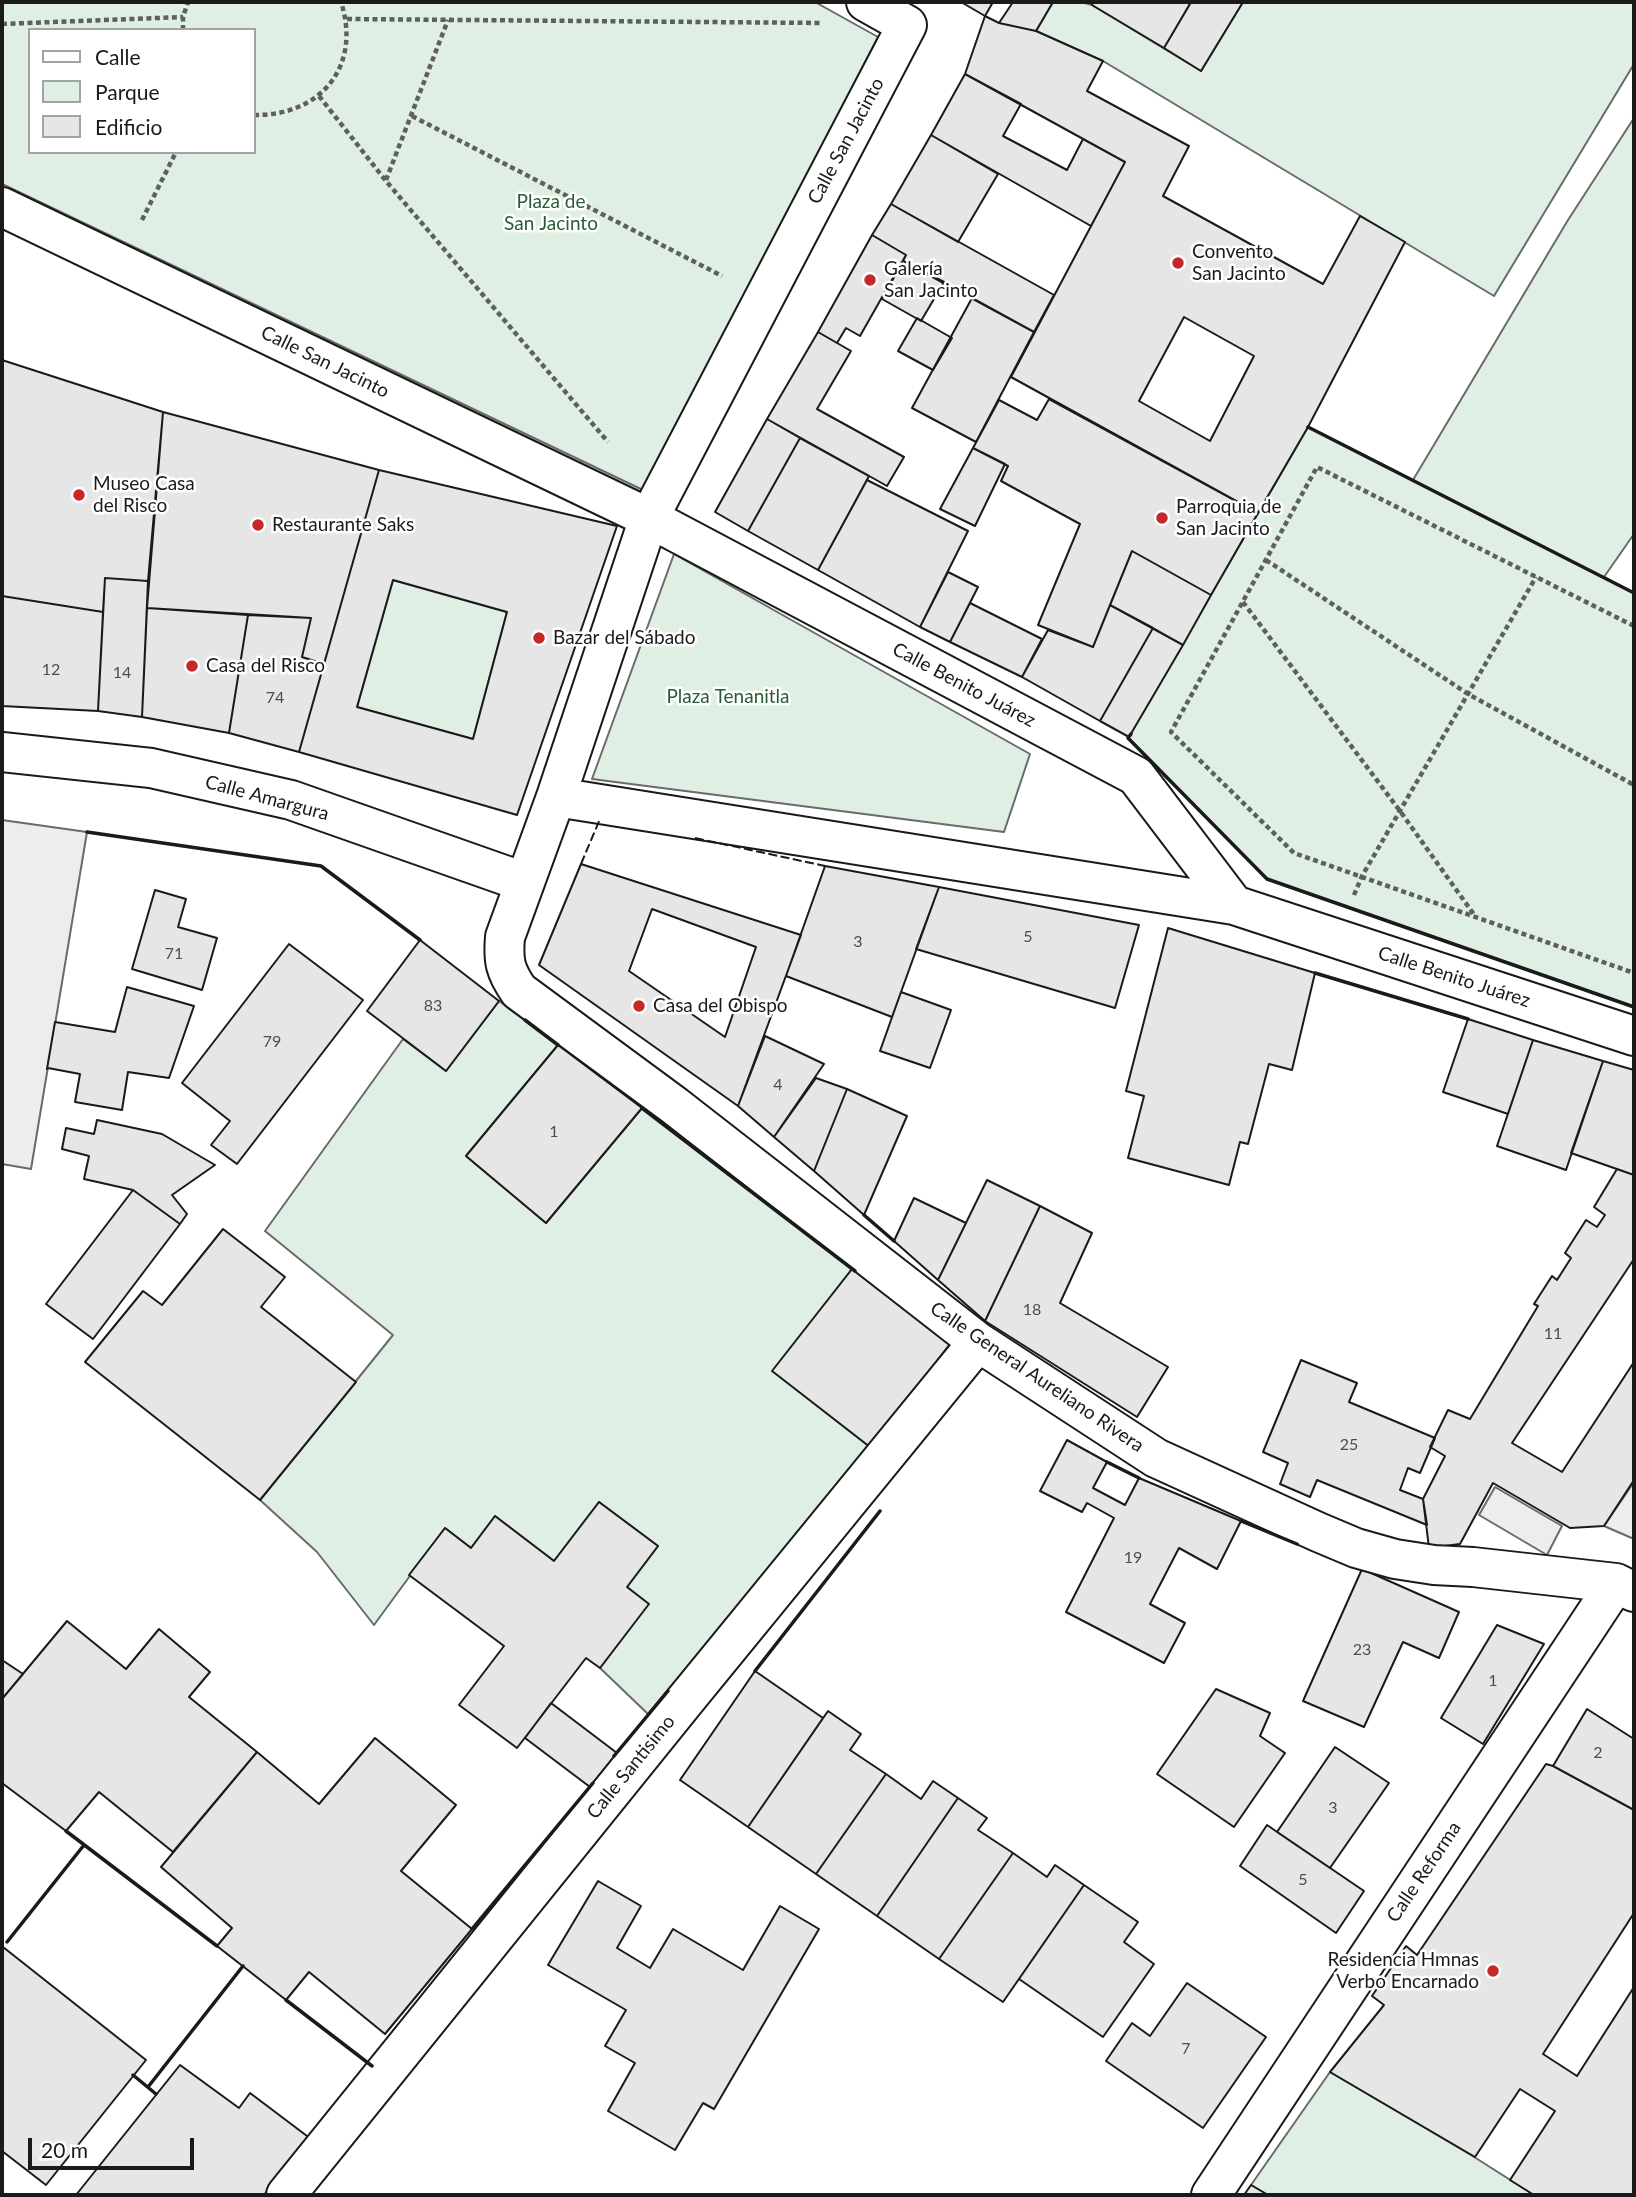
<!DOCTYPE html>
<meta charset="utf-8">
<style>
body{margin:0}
#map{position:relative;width:1636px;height:2197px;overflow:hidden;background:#fff;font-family:Lato,sans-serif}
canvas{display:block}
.frame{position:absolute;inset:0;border:4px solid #1a1a1a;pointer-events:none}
.legend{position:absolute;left:28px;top:28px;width:228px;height:126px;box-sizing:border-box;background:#fff;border:2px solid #a3a3a3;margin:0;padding:9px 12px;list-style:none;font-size:21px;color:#1a1a1a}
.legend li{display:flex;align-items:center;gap:14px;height:35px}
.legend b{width:35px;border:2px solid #a3a3a3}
.scale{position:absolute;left:28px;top:2138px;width:166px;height:32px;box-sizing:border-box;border:4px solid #1a1a1a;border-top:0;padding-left:9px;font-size:21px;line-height:24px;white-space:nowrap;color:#1a1a1a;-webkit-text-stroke:5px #fff;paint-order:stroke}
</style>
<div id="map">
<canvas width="1636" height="2197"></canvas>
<div class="frame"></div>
<ul class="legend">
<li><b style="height:9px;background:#fff"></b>Calle</li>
<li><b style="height:19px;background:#e0efe3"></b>Parque</li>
<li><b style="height:19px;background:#e6e6e6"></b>Edificio</li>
</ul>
<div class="scale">20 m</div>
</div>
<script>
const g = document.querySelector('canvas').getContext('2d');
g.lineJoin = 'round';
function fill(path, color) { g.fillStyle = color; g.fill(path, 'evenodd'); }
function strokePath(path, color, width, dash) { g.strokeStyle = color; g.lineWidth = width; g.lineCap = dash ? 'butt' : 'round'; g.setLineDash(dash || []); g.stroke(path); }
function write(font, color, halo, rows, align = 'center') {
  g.font = font + ' Lato,sans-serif'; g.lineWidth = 5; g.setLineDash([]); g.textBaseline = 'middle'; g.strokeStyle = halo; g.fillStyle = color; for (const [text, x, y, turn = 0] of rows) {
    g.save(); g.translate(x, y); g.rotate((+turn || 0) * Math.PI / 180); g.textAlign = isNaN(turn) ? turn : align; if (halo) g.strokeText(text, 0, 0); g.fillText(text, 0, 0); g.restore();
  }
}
const green = new Path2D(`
 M 2,2 L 815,2 L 878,37 L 645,491 L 2,184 ZM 30,30 L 254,30 L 254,152 L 30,152 Z
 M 1053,2 L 1081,2 L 1092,5 L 1201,71 L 1243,2 L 1634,2 L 1634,64 L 1494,296 L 1103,61 L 1036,31 Z
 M 1634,118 L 1634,534 L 1604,577 L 1634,593 L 1634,1007 L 1267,879 L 1128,738 L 1308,427 L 1413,480 L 1568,220 Z
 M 674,554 L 1030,754 L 1004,832 L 592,779 Z
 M 393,580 L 507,612 L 473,739 L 357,707 Z
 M 499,1001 L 558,1045 L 466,1156 L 546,1223 L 642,1108 L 852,1269 L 773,1371 L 870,1447 L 648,1714 L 600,1668 L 648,1604 L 627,1587 L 658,1546 L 599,1502 L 554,1561 L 495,1516 L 471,1548 L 445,1528 L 374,1625 L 317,1552 L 260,1500 L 393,1335 L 265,1231 L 403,1039 L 446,1071 Z
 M 1330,2072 L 1471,2155 L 1534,2195 L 1268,2195 L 1251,2185 Z`);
const parking = new Path2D(`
 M 2,820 L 87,832 L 31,1169 L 2,1164 Z
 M 1634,1482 L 1634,1539 L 1604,1526 Z
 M 1495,1487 L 1562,1526 L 1547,1555 L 1479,1515 Z`);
const building = new Path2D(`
 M 961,2 L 993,2 L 985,16 Z
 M 1013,2 L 1053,2 L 1036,31 L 999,23 Z
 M 1093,2 L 1186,2 L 1190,4 L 1164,48 L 1092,5 Z
 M 1191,2 L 1243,2 L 1201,71 L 1164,48 Z
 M 985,16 L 999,23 L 1036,31 L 1103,61 L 1087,91 L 1189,146 L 1163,196 L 1323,284 L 1360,216 L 1405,242 L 1308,427 L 1258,513 L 1011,377 L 1125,162 L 965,74 ZM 1184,317 L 1254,356 L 1210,441 L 1139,401 Z
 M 965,74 L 1021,104 L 1003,136 L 1067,170 L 1083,139 L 1125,162 L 1091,226 L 931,135 Z
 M 931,135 L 998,174 L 958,242 L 891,204 Z
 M 891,204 L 1054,295 L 1034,332 L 903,261 L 906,255 L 872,235 Z
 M 872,235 L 906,255 L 860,336 L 846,328 L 837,343 L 818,332 Z
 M 903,261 L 944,282 L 921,321 L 882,299 Z
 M 972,298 L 1034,332 L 976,442 L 912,408 Z
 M 917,318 L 952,338 L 933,370 L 898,351 Z
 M 818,332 L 851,351 L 817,409 L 904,457 L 887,486 L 767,419 Z
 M 2,360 L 163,412 L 148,581 L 105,578 L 103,612 L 2,596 Z
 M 1049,399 L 1258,513 L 1211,595 L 1132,551 L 1093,647 L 1038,625 L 1080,524 L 1001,481 L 1008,466 L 973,448 L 999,400 L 1037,420 Z
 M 163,412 L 379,470 L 324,664 L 302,657 L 311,618 L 147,608 Z
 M 767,419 L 800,438 L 748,531 L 715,512 Z
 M 800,438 L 869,476 L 818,570 L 748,531 Z
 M 973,448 L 1005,464 L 975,526 L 940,509 Z
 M 379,470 L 617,526 L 517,815 L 299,752 ZM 393,580 L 507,612 L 473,739 L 357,707 Z
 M 867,480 L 968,531 L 920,627 L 818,570 Z
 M 1132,551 L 1211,595 L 1183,645 L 1110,605 Z
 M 948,572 L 978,587 L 950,642 L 920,627 Z
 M 105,578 L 148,581 L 142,717 L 98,711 Z
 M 2,596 L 103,612 L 98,711 L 2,706 Z
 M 970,603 L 1042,639 L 1022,677 L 950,642 Z
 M 1110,605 L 1153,628 L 1100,721 L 1022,677 L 1048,630 L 1093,647 Z
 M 147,608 L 248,615 L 229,733 L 142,717 Z
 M 248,615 L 311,618 L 302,657 L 324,664 L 299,752 L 229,733 Z
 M 1153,628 L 1183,645 L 1129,737 L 1100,721 Z
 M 581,864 L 801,935 L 738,1106 L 539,965 ZM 652,909 L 756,947 L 725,1037 L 629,971 Z
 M 825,866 L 939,887 L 892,1017 L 786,976 Z
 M 939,887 L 1139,925 L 1115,1008 L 916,949 Z
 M 155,890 L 186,899 L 178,927 L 217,938 L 202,990 L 132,969 Z
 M 1168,928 L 1315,973 L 1292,1070 L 1269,1064 L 1248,1144 L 1240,1142 L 1229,1185 L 1128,1158 L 1144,1096 L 1126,1091 Z
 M 420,940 L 499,1001 L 446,1071 L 367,1011 Z
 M 289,944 L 363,1000 L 237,1164 L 211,1145 L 230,1121 L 182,1083 Z
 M 127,987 L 194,1006 L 169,1078 L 128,1072 L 122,1110 L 75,1102 L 80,1074 L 48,1068 L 47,1069 L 55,1022 L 115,1032 Z
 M 901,992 L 951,1010 L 930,1068 L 880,1051 Z
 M 1468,1019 L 1533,1040 L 1508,1114 L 1443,1092 Z
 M 765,1036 L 824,1064 L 774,1137 L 738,1106 Z
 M 1533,1040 L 1603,1061 L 1566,1170 L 1497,1146 Z
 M 558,1045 L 642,1108 L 546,1223 L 466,1156 Z
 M 1603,1061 L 1634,1070 L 1634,1175 L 1571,1153 Z
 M 816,1078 L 847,1089 L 814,1171 L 774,1137 Z
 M 847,1089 L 907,1116 L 864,1215 L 814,1171 Z
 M 97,1120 L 162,1134 L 215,1165 L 172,1195 L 187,1214 L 180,1224 L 133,1190 L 84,1179 L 89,1156 L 62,1149 L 66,1128 L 94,1134 Z
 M 1617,1169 L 1634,1175 L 1634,1259 L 1512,1443 L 1562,1472 L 1634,1362 L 1634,1480 L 1604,1526 L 1570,1528 L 1493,1483 L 1460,1544 L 1429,1548 L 1423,1499 L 1445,1456 L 1430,1447 L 1448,1410 L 1470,1419 L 1538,1306 L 1534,1304 L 1552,1276 L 1557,1280 L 1571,1258 L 1565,1253 L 1586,1220 L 1597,1227 L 1605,1215 L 1594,1207 Z
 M 987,1180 L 1040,1206 L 985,1321 L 938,1280 Z
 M 133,1190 L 180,1224 L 93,1339 L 46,1304 Z
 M 914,1198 L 966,1223 L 938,1280 L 894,1241 Z
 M 1040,1206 L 1092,1233 L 1060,1303 L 1168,1367 L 1137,1417 L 985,1321 Z
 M 223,1229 L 285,1277 L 261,1307 L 356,1382 L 260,1500 L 85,1362 L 143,1291 L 162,1305 Z
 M 852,1269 L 950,1344 L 870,1447 L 772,1371 Z
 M 1301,1360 L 1357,1383 L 1349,1402 L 1435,1438 L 1420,1473 L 1408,1468 L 1400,1490 L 1423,1499 L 1427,1525 L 1317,1480 L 1310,1497 L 1280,1484 L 1288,1463 L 1263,1452 Z
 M 1067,1440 L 1107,1462 L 1093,1488 L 1125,1505 L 1139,1478 L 1241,1521 L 1217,1569 L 1179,1548 L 1150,1604 L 1185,1623 L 1164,1663 L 1066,1612 L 1114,1518 L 1087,1503 L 1082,1512 L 1040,1491 Z
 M 599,1502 L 658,1546 L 627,1587 L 649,1604 L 600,1668 L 586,1658 L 517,1748 L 459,1705 L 504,1646 L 409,1575 L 445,1528 L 471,1548 L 495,1516 L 554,1561 Z
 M 1362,1569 L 1459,1612 L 1439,1658 L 1403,1642 L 1364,1727 L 1303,1701 Z
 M 67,1621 L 126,1669 L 159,1629 L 210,1672 L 189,1697 L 257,1752 L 173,1852 L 99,1792 L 66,1831 L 2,1783 L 2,1699 Z
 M 1497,1625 L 1544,1644 L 1483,1744 L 1441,1718 Z
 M 2,1660 L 23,1674 L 2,1699 Z
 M 755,1671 L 823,1718 L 748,1827 L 680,1780 Z
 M 1216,1689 L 1270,1713 L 1260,1736 L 1285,1753 L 1234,1827 L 1157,1774 Z
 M 551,1703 L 617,1753 L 590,1787 L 525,1738 Z
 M 1587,1709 L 1634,1739 L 1634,1810 L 1553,1766 Z
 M 828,1711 L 861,1734 L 850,1750 L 886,1774 L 816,1874 L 748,1827 Z
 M 375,1738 L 456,1805 L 401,1871 L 472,1929 L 385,2034 L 309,1972 L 286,2000 L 217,1946 L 232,1928 L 161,1867 L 257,1752 L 319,1804 Z
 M 1335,1747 L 1389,1783 L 1330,1868 L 1277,1832 Z
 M 1546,1764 L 1553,1766 L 1634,1810 L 1634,1913 L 1543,2054 L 1577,2076 L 1634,1987 L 1634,2195 L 1534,2195 L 1510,2180 L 1555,2111 L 1520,2089 L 1475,2157 L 1330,2072 L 1384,2005 L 1372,1996 L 1406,1946 L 1417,1955 Z
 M 886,1774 L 921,1799 L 933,1781 L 958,1798 L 877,1916 L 816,1874 Z
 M 958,1798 L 987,1818 L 978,1830 L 1013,1853 L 939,1959 L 877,1916 Z
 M 1267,1825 L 1364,1891 L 1336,1933 L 1240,1866 Z
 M 1013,1853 L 1047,1877 L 1055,1865 L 1084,1885 L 1003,2002 L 939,1959 Z
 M 598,1881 L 641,1906 L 617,1948 L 650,1968 L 673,1929 L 743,1970 L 780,1906 L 819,1929 L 714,2109 L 703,2103 L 675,2150 L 608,2111 L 635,2063 L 605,2046 L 626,2010 L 548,1965 Z
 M 1084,1885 L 1138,1922 L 1124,1942 L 1154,1964 L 1103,2037 L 1019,1979 Z
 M 3,1947 L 146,2060 L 46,2185 L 2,2151 Z
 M 1187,1983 L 1266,2037 L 1203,2128 L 1106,2061 L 1132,2023 L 1150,2036 Z
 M 180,2065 L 239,2108 L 250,2093 L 311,2139 L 264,2195 L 76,2195 Z
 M 1251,2185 L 1268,2195 L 1244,2195 Z`);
const path = new Path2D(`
 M 347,19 L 822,23
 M 2,24 L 183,17
 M 183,30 L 183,17 L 188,2
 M 319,96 L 386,181 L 608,442
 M 254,115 C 320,116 362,67 341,2
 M 412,116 L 722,276
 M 386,180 L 448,20
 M 142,220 L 176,152
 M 1266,560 L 1468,694 L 1634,785
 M 1243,602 L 1400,811 L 1475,916
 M 1634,626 L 1317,467 L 1171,732 L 1294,853 L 1634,973
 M 1354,895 L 1362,876 L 1536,577`);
const minor = new Path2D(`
 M 866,2 L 907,25 L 649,518 L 556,797 L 505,937 C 503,961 505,971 519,991 L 675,1106 L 978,1342 L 1156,1458 L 1318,1532 L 1356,1548 L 1395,1559 L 1434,1565 L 1473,1567 L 1616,1583 L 1634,1592
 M 2,207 L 649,518 L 1136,776 L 1234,905
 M 2,752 L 151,768 L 291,800 L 524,882
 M 556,797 L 1234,905 L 1634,1036
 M 286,2195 L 683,1703 L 978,1342
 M 1211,2195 L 1616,1583`);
const fence = new Path2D(`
 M 695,838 L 825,866
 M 581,864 L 600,819`);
const wall = new Path2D(`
 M 1308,427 L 1634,593
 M 1131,734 L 1128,738 L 1267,879 L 1634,1007
 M 87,832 L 321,866 L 420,940
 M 1315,973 L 1468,1019
 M 525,1020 L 558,1045
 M 642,1108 L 855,1271
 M 864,1215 L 894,1241
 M 1107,1462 L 1139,1478
 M 1241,1521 L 1297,1544
 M 755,1671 L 880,1511
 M 614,1756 L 668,1691
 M 66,1831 L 217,1946
 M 472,1929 L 593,1783
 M 7,1942 L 84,1845
 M 286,2000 L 372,2066
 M 133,2075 L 156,2094
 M 148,2087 L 243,1966`);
const markers = [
 [1178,263,7,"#c62828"],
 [870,280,7,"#c62828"],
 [79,495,7,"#c62828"],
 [1162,518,7,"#c62828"],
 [258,525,7,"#c62828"],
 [539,638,7,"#c62828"],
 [192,666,7,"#c62828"],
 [639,1006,7,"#c62828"],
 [1493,1971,7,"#c62828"]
];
const numberNames = [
 ["12",51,670],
 ["14",122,673],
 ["74",275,698],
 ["5",1028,937],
 ["3",858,942],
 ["71",174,954],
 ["83",433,1006],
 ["79",272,1042],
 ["4",778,1085],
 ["1",554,1132],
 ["18",1032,1310],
 ["11",1553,1334],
 ["25",1349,1445],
 ["19",1133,1558],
 ["23",1362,1650],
 ["1",1493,1681],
 ["2",1598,1753],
 ["3",1333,1808],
 ["5",1303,1880],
 ["7",1186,2049]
];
const streetNames = [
 ["Calle San Jacinto",846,141,-62],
 ["Calle San Jacinto",325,362,26],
 ["Calle Benito Juárez",964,685,28],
 ["Calle Amargura",267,798,15],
 ["Calle Benito Juárez",1454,977,18],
 ["Calle General Aureliano Rivera",1037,1377,34],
 ["Calle Santisimo",631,1767,-51],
 ["Calle Reforma",1424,1872,-56]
];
const parkNames = [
 ["Plaza de",551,202],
 ["San Jacinto",551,224],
 ["Plaza Tenanitla",728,697]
];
const poiNames = [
 ["Convento",1192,252],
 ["San Jacinto",1192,274],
 ["Galería",884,269],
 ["San Jacinto",884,291],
 ["Museo Casa",93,484],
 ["del Risco",93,506],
 ["Parroquia de",1176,507],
 ["San Jacinto",1176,529],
 ["Restaurante Saks",272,525],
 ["Bazar del Sábado",553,638],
 ["Casa del Risco",206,666],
 ["Casa del Obispo",653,1006],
 ["Residencia Hmnas",1479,1960,"right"],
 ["Verbo Encarnado",1479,1982,"right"]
];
fill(green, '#e0efe3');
strokePath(green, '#6a6a6a', 2);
fill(parking, '#ededed');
strokePath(parking, '#6a6a6a', 2);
fill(building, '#e6e6e6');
strokePath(building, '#1a1a1a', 2);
strokePath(minor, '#1a1a1a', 42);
strokePath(path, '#5f5f5f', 4.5, [5, 3.5]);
strokePath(minor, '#fff', 38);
strokePath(fence, '#1a1a1a', 2, [9, 3.5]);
strokePath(wall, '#1a1a1a', 3.5);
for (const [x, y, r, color] of markers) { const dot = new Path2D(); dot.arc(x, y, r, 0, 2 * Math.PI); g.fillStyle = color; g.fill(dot); strokePath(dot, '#fff', 2.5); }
write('16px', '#4d4d4d', null, numberNames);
write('19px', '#1a1a1a', '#fff', streetNames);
write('19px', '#2b5a34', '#fff', parkNames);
write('19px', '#1a1a1a', '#fff', poiNames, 'left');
</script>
